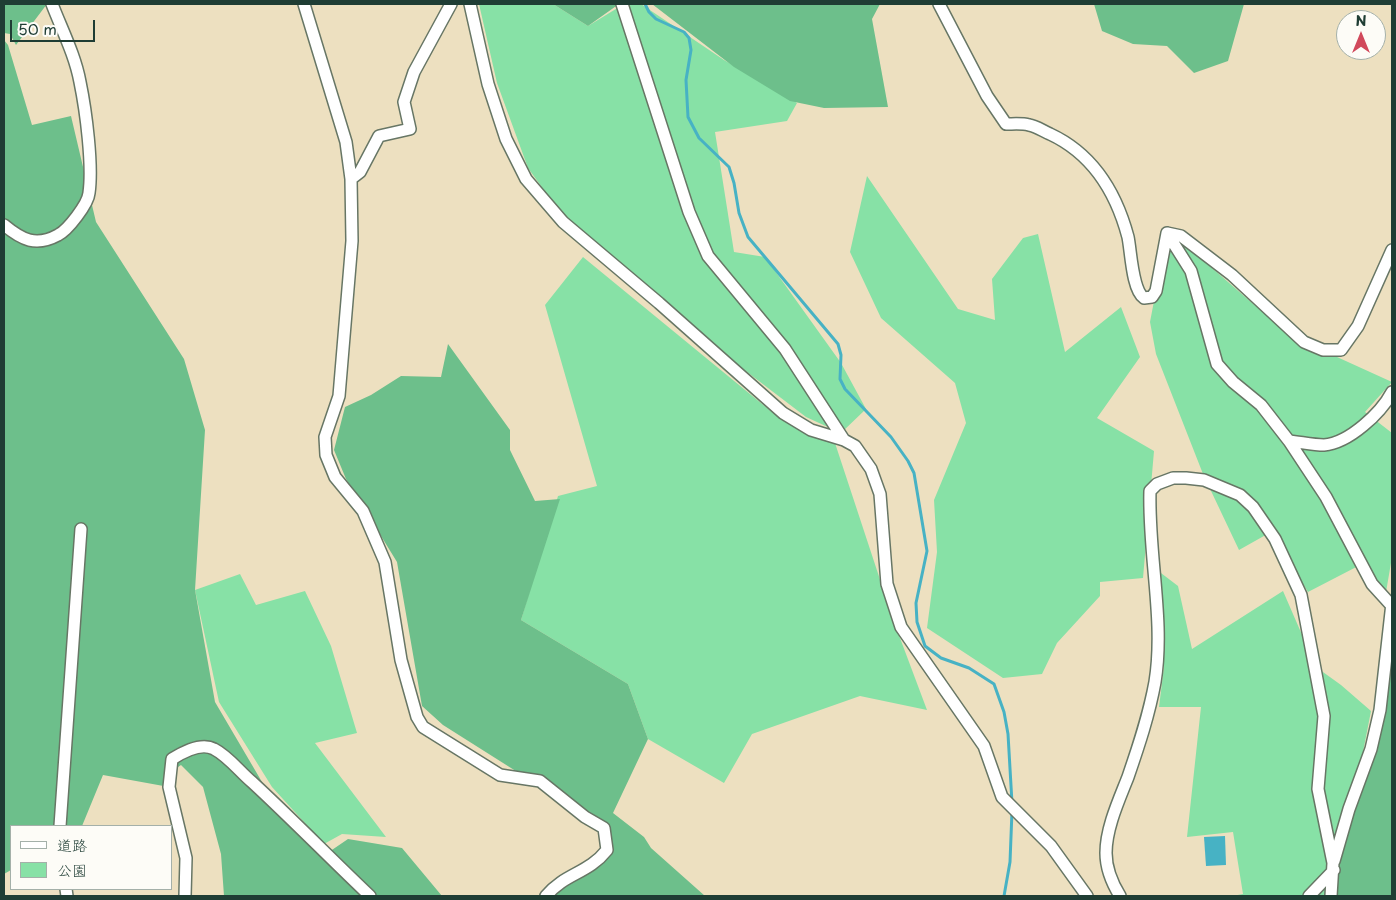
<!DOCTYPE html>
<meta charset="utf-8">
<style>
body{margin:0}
#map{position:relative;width:1396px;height:900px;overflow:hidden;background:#ede0c0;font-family:"Playpen Sans","Klee One",sans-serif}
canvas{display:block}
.frame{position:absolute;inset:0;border:5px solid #1f3d34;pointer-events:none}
.legend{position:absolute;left:10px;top:825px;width:162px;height:65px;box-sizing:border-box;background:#fdfcf7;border:1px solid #a4b0a9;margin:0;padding:6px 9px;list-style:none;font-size:15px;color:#1f3d34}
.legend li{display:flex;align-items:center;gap:10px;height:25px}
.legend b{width:25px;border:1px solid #a4b0a9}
.north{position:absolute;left:1336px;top:10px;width:50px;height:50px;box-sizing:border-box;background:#fdfcf7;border:1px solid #a4b0a9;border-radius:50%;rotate:0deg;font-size:14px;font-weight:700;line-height:20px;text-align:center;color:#1f3d34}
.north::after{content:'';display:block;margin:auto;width:18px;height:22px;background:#d1495b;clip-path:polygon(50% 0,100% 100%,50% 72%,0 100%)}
.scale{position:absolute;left:10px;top:20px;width:85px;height:22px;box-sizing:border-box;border:2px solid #1f3d34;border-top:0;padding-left:6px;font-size:15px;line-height:18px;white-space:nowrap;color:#1f3d34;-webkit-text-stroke:4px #fdfcf7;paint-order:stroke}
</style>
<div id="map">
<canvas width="1396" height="900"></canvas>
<div class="frame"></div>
<ul class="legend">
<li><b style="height:6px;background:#fff"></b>道路</li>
<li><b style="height:14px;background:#87e1a6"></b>公園</li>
</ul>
<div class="north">N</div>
<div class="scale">50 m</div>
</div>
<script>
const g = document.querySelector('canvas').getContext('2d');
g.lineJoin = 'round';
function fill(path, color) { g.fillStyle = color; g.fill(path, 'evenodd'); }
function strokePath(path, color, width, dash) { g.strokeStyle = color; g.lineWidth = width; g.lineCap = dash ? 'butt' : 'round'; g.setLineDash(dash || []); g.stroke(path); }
const green = new Path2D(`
 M 479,4 L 553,4 L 588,26 L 624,4 L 641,4 L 724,60 L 797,103 L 787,121 L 715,132 L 734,252 L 765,257 L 841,363 L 866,409 L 841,433 L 806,417 L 587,250 L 528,168 L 497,83 Z
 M 867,176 L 958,309 L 995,320 L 992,279 L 1023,238 L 1038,234 L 1065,352 L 1121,307 L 1140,357 L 1097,418 L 1154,451 L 1143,578 L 1100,582 L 1100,596 L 1057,643 L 1042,674 L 1003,678 L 927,628 L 937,552 L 934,500 L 966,423 L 955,383 L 881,318 L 850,252 Z
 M 1167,233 L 1173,234 L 1306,350 L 1337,357 L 1392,382 L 1365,412 L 1392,433 L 1392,557 L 1385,598 L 1364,563 L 1308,592 L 1271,532 L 1239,550 L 1203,474 L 1156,354 L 1150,322 Z
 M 583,257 L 778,417 L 835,443 L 894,622 L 927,710 L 860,696 L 752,734 L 724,783 L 648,739 L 628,684 L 521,620 L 558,496 L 597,486 L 545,305 Z
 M 1157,570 L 1178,586 L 1192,649 L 1283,591 L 1316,667 L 1341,685 L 1371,711 L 1355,793 L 1328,896 L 1232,896 L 1243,894 L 1233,832 L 1187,837 L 1201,707 L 1159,707 L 1164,667 Z
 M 240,574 L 256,605 L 305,591 L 331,646 L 357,733 L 315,743 L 386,837 L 342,834 L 324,844 L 272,787 L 219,702 L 195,590 Z`);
const forest = new Path2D(`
 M 4,4 L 47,4 L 16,45 L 10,34 L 4,33 Z
 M 553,4 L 619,4 L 588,26 Z
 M 652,4 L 880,4 L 872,19 L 888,107 L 824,108 L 790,101 L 734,67 Z
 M 1094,4 L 1244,4 L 1228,61 L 1194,73 L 1167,46 L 1133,44 L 1102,31 Z
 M 4,40 L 8,45 L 32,125 L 71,116 L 96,222 L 184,359 L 205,430 L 195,590 L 215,702 L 272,799 L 326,854 L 348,839 L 402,848 L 442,896 L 224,896 L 221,854 L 203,787 L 181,765 L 166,775 L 169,787 L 103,775 L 82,826 L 11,826 L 11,870 L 4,874 Z
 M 448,344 L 510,430 L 510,450 L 535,501 L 560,499 L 521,620 L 628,684 L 648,739 L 613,813 L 644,837 L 651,848 L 705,896 L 551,896 L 597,863 L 609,830 L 443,725 L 422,706 L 397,562 L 346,479 L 334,450 L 345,407 L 371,395 L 401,376 L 441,377 Z
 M 1392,582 L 1392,896 L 1330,896 L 1333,863 L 1378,738 Z`);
const water = new Path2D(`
 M 1225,836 L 1226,865 L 1206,866 L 1204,837 Z`);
const stream = new Path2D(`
 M 645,4 L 649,12 L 656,19 L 684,32 L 689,38 L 691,50 L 686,80 L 688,117 L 699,138 L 729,167 L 734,183 L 739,213 L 748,237 L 838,344 L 841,355 L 840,379 L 845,389 L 891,437 L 908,461 L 914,473 L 927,551 L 916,603 L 917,622 L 925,646 L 941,658 L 969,668 L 994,684 L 1004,712 L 1008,734 L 1012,803
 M 1004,896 L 1010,862 L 1012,811`);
const minor = new Path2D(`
 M 304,4 L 346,142 L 351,179 L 352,241 L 339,396 L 325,437 L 326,455 L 335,477 L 363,511 L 385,562 L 401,660 L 417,717 L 423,727 L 500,775 L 540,781 L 585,817 L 604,828 L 607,850 C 588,874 565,873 546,896
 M 470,4 L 488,84 L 506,139 L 526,179 L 563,222 L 659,303 L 783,413 L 811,430 L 844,440 L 855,446 L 871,469 L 880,494 L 887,584 L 901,627 L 984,746 L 1002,797 L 1051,846 L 1087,896
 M 622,4 L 689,212 L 708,256 L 785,349 L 844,440
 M 939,4 L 987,96 L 1006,124 C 1013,124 1022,123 1029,125 C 1036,126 1043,131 1050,134 C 1093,154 1116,192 1128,237 C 1131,251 1132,290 1144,298 L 1152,297 L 1156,291 L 1167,233
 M 351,179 L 360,172 L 379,136 L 410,129 L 404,102 L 414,72 L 451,4
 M 4,225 C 22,240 36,247 58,235 C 68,230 88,204 89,193 C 93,165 86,111 80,82 C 75,55 62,30 52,4
 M 1167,233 L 1191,271 L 1217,364 L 1233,382 L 1261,405 L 1289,441 L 1326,497 L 1372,584 L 1392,606
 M 1167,233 L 1181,236 L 1232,275 L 1304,342 L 1323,350 L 1341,350 L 1358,326 L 1392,250
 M 1289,441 C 1300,442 1313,445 1324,445 C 1349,443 1381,413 1392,392
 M 60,826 L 81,529
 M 1334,861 L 1349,809 L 1371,749 L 1380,710 L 1392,603
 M 66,889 L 67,896
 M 185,896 L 186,858 L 169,787 L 172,759 C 183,752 201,742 214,749 C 228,756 240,772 252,782 C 292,819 330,858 370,896
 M 1120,896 C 1112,883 1106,869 1106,853 C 1106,828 1119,800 1128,777 C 1139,745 1149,715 1155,682 C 1165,621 1148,554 1150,491 L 1157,484 L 1173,478 L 1186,478 L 1204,480 L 1240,495 L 1253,507 L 1275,539 L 1301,595 L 1324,716 L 1318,789 L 1333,863 L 1331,896
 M 1309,896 L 1334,870`);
fill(green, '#87e1a6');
fill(forest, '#6dbf8b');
fill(water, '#47b2c4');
strokePath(stream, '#47b2c4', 3);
strokePath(minor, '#677665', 14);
strokePath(minor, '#fff', 11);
</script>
